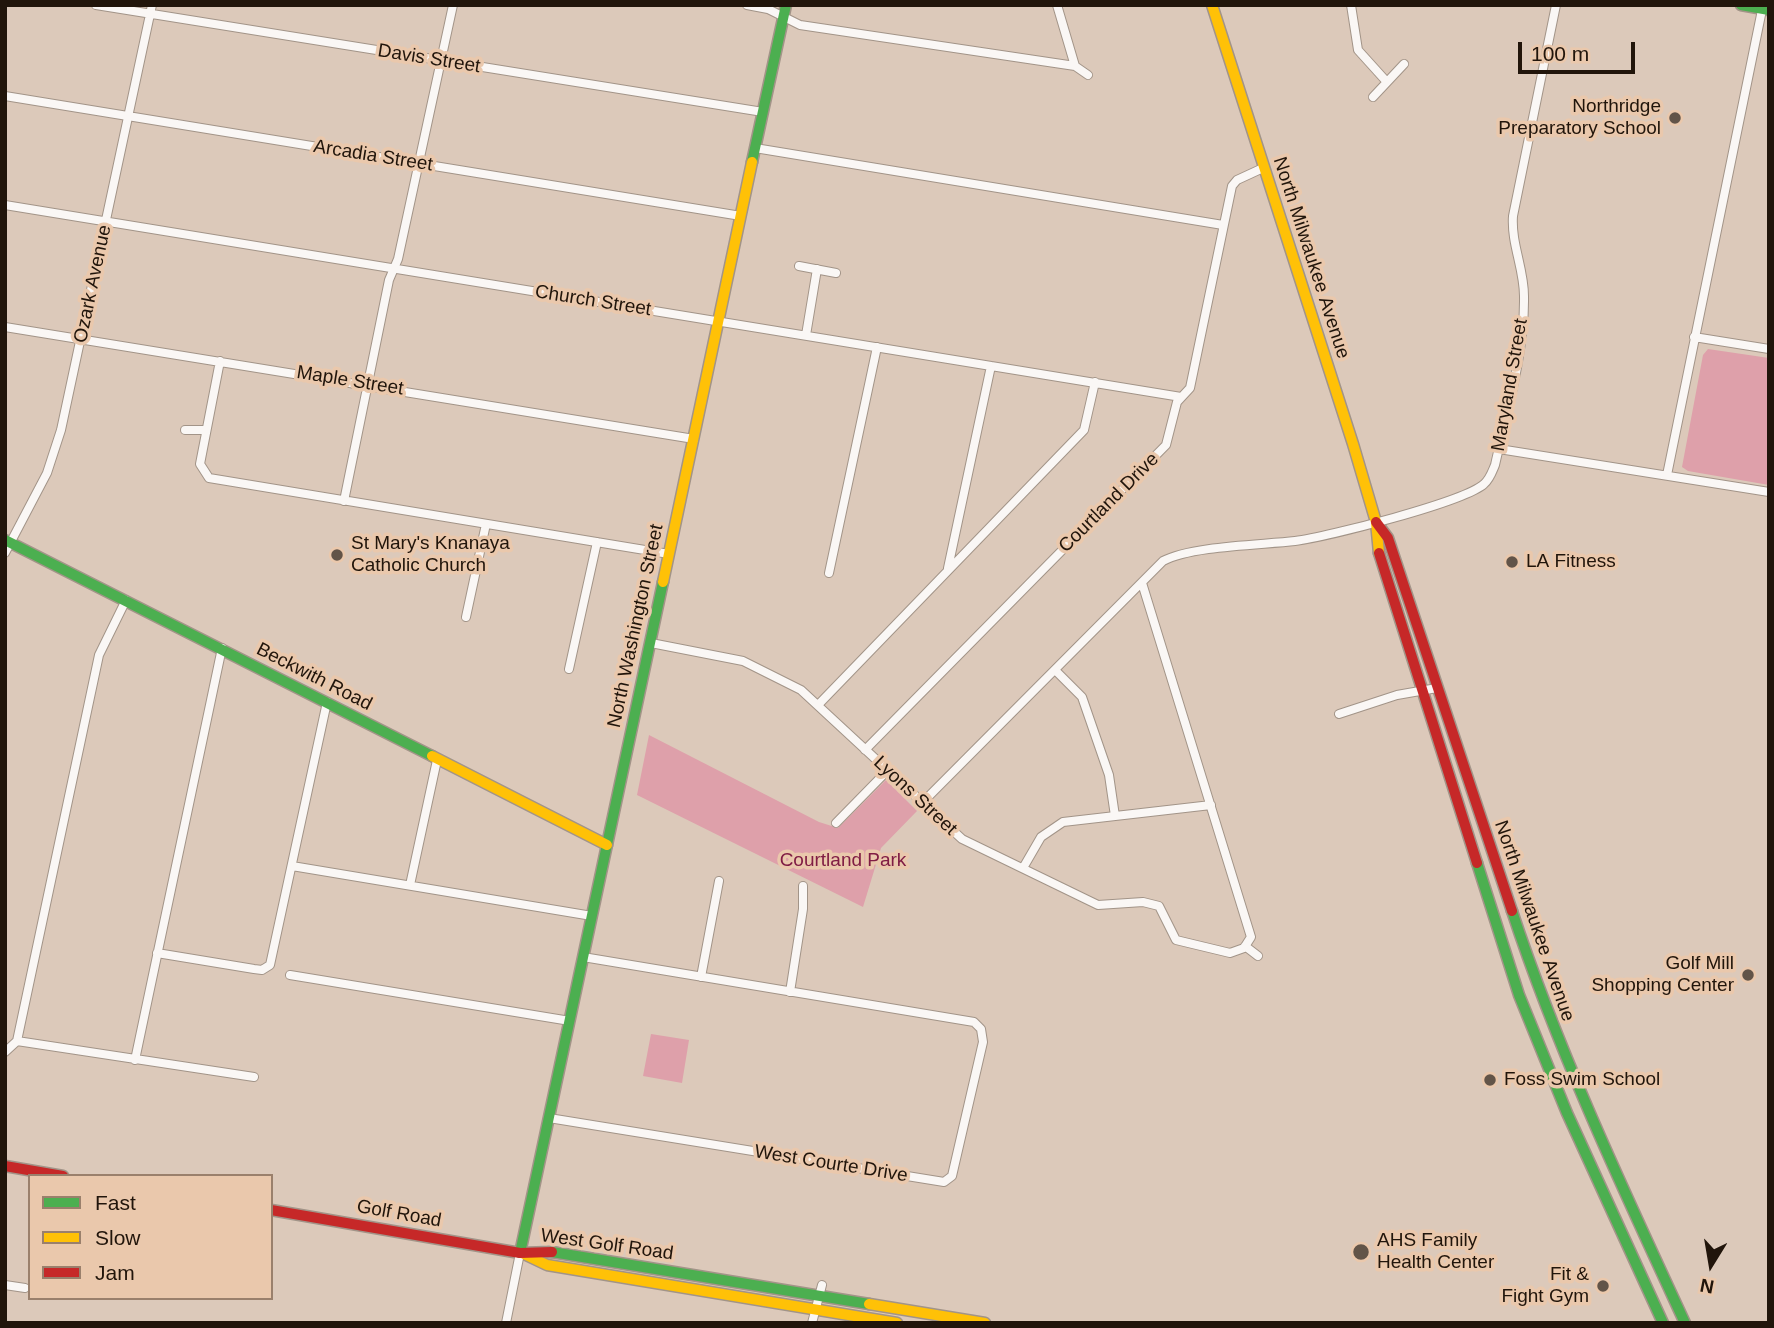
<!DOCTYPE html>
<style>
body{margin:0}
#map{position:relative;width:1774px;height:1328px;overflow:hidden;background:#dcc9ba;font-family:Arial,sans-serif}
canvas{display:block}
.frame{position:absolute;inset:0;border:7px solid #21150b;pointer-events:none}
.legend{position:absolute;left:28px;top:1174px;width:245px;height:126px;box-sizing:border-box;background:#eac8ac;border:2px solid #9a806c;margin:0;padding:9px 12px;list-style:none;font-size:21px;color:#21150b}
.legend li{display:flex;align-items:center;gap:14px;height:35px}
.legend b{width:35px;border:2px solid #9a806c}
.north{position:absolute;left:1676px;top:1230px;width:70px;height:70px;-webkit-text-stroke:5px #eac8ac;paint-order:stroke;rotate:191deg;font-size:19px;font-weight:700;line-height:28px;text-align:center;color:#21150b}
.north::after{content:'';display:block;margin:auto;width:24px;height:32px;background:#21150b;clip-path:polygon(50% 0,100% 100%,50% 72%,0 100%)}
.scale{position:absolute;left:1518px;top:42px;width:117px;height:32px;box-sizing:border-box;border:4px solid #21150b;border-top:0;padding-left:9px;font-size:21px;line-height:24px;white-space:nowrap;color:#21150b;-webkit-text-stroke:5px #eac8ac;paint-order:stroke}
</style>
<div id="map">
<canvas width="1774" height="1328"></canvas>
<div class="frame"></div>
<ul class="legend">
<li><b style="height:9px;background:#4caf50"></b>Fast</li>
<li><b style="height:9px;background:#ffc107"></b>Slow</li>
<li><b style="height:9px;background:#c62828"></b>Jam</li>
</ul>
<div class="north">N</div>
<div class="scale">100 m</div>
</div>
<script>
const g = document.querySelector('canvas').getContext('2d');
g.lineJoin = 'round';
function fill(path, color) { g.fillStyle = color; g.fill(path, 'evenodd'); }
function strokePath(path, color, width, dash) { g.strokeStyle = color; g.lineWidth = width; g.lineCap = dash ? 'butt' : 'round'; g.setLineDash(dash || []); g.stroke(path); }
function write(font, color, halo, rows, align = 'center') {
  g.font = font + ' Arial,sans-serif'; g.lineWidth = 7; g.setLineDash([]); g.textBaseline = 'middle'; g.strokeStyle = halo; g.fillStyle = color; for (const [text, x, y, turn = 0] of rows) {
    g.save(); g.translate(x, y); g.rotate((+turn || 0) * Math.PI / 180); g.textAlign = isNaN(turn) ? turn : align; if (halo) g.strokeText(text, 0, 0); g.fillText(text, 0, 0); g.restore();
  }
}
const green = new Path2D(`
 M 1708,349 L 1769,358 L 1769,485 L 1688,471 L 1682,467 L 1703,355 Z
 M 649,735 L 819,822 L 838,828 L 886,780 L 917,811 L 881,848 L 863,907 L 637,795 Z
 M 651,1034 L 689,1040 L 682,1083 L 643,1076 Z`);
const street = new Path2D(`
 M 96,5 L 763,112
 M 747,5 L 768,9 L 800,25 L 1075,66 L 1088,75
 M 1057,5 L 1075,66
 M 1351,5 L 1358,50 L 1386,81
 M 5,96 L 741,216
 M 1373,97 L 1404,64
 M 755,148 L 1223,225
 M 5,205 L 1181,397
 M 799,266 L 836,273
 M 5,327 L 694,439
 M 806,335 L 817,269
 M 1694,337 L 1769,349
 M 220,361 L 200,464 L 209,478 L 669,554
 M 185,430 L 206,430
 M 1499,449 L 1769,492
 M 1667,475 L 1763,5
 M 344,501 L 389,280 L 398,259 L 453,5
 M 5,553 L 47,473 L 61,430 L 152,5
 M 948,568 L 991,366
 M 829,573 L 877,347
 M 466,617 L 486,524
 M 651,643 L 743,661 L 801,690 L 962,839 L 1098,905 L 1143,902 L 1159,906 L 1176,940 L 1230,953 L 1244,948 L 1251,937 L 1142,583
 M 569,669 L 597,542
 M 1056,671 L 1082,697 L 1109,775 L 1115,816
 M 818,705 L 1084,430 L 1095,382
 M 1339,714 L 1397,695 L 1437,688
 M 865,750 L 1166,445 L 1177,402 L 1190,388 L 1232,186 L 1237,180 L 1263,168
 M 921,804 L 1163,561 C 1191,546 1260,545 1295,541 C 1327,537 1464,502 1484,484 C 1490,479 1492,472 1495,465 C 1507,411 1525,351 1524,296 C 1524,268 1511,244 1513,216 L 1556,5
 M 836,823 L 887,771
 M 292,866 L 592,916
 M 1023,868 L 1041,837 L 1063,822 L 1211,805
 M 410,885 L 437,760
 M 1245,946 L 1258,956
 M 157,953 L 254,969 L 262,970 L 270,965 L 327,702
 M 290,975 L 570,1021
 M 701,977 L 719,881
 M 790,992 L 803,909 L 803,886
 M 17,1041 L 99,655 L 126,600
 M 17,1041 L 254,1077
 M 5,1052 L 17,1041
 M 135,1060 L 222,648
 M 549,1118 L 944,1182 L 952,1176 L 983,1042 L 981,1029 L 974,1022 L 583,957
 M 5,1285 L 25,1288
 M 506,1323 L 520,1253
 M 812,1323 L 822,1285`);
const fast = new Path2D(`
 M 1741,5 L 1769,10
 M 752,162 L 786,5
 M 5,540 L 432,756
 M 1477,863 L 1519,995 L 1567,1113 L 1663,1323
 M 1512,911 C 1559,1053 1622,1187 1685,1323
 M 552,1252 L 869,1304
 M 520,1253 L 663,582`);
const slow = new Path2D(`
 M 1212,5 L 1353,444 L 1376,522 L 1379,553
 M 663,582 L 752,162
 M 432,756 L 607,845
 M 524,1254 L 547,1265 L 897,1323
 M 869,1304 L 985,1323`);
const jam = new Path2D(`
 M 1376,522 L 1388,538 L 1512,911
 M 1379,553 L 1477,863
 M 5,1166 L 63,1176
 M 271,1210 L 520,1253 L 552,1252`);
const markers = [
 [1675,118,7,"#625448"],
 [337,555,7,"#625448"],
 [1512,562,7,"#625448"],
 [1748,975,7,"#625448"],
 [1490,1080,7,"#625448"],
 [1361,1252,9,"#625448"],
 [1603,1286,7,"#625448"]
];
const streetNames = [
 ["Davis Street",429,59,9],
 ["Arcadia Street",373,156,9],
 ["North Milwaukee Avenue",1311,258,72],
 ["Ozark Avenue",93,284,-78],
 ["Church Street",593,301,9],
 ["Maple Street",350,381,9],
 ["Maryland Street",1510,385,-80],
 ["Courtland Drive",1109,503,-45],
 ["North Washington Street",636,626,-78],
 ["Beckwith Road",314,677,27],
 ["Lyons Street",915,796,43],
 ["North Milwaukee Avenue",1534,921,71],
 ["West Courte Drive",831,1164,9],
 ["Golf Road",399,1214,10],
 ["West Golf Road",607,1245,8]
];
const poiNames = [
 ["Northridge",1661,107,"right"],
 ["Preparatory School",1661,129,"right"],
 ["St Mary's Knanaya",351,544],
 ["Catholic Church",351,566],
 ["LA Fitness",1526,562],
 ["Golf Mill",1734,964,"right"],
 ["Shopping Center",1734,986,"right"],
 ["Foss Swim School",1504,1080],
 ["AHS Family",1377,1241],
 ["Health Center",1377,1263],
 ["Fit &",1589,1275,"right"],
 ["Fight Gym",1589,1297,"right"]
];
const parkNames = [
 ["Courtland Park",843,861]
];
fill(green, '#dea0aa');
strokePath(street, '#a29488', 10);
strokePath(fast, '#a29488', 13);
strokePath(slow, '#a29488', 13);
strokePath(jam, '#a29488', 13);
strokePath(street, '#faf7f5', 8);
strokePath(fast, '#4caf50', 10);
strokePath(slow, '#ffc107', 10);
strokePath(jam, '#c62828', 10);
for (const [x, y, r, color] of markers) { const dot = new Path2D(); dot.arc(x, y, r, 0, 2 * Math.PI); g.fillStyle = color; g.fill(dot); strokePath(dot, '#eac8ac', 2.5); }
write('19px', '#21150b', '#eac8ac', streetNames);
write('19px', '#21150b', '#eac8ac', poiNames, 'left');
write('19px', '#801d44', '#eac8ac', parkNames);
</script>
